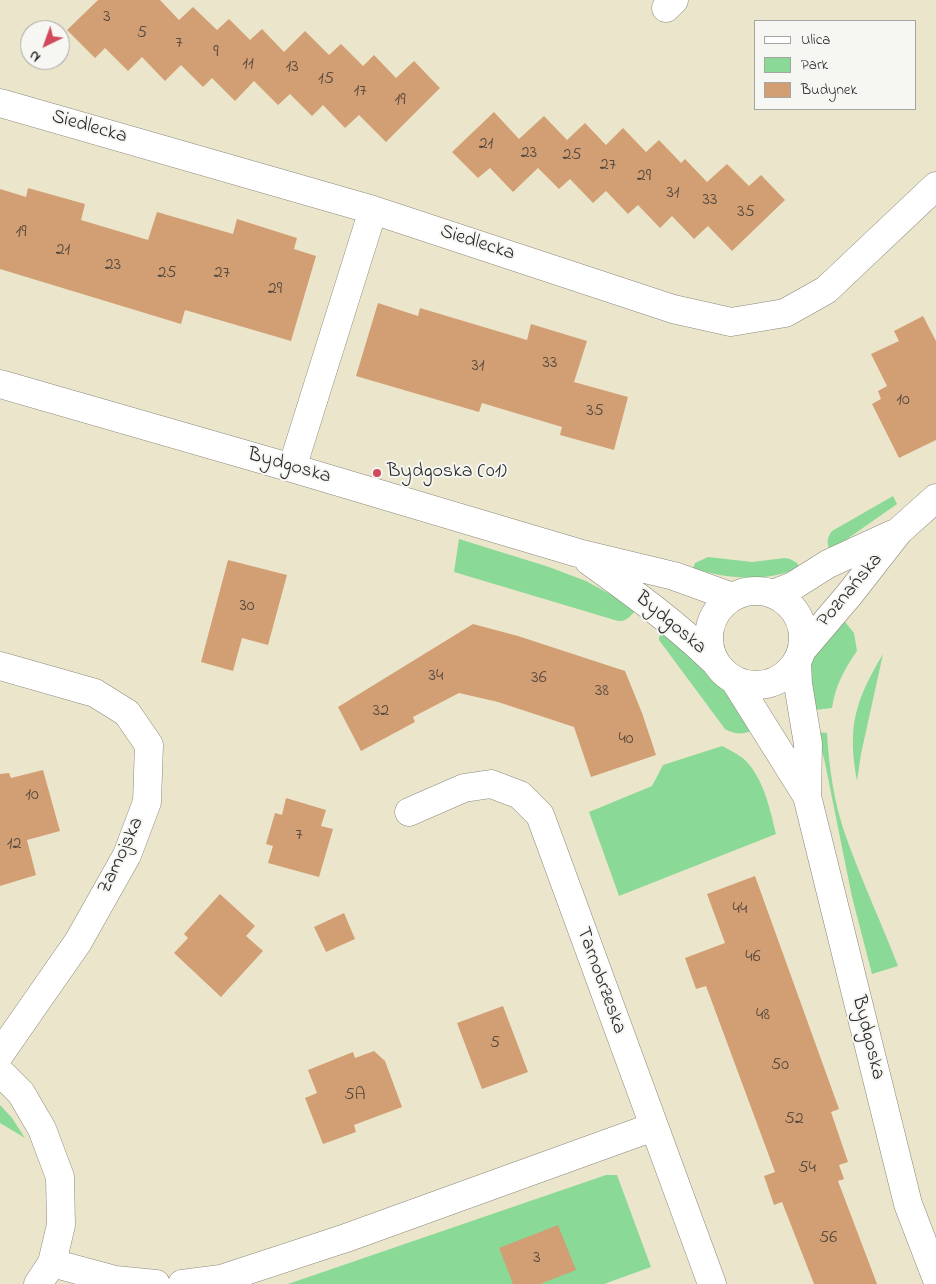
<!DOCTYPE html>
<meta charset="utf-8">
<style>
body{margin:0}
#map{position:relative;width:936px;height:1284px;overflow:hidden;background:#ebe6cb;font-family:"Indie Flower",sans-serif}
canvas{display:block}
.legend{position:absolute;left:754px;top:20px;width:162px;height:90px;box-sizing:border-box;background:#f6f6f2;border:1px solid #a5a5a2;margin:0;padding:6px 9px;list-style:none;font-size:15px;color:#2b2b2b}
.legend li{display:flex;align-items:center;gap:10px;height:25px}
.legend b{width:25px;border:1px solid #a5a5a2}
.north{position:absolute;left:20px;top:20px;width:50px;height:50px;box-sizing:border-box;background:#f6f6f2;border:1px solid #a5a5a2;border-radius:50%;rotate:222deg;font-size:14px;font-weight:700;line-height:20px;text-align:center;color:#2b2b2b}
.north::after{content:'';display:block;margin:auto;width:18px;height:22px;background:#d1495b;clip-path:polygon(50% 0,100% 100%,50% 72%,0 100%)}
</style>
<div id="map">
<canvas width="936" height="1284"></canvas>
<ul class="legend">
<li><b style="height:6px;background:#fff"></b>Ulica</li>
<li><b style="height:14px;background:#8bd997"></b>Park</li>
<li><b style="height:14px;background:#d29f74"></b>Budynek</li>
</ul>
<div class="north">N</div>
</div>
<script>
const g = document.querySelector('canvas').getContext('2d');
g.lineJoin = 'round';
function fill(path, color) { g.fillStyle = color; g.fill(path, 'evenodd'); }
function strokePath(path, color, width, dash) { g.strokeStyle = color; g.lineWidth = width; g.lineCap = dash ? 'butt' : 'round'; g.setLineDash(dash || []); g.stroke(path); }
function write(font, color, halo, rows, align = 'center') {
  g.font = font + ' "Indie Flower",sans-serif'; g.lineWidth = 4; g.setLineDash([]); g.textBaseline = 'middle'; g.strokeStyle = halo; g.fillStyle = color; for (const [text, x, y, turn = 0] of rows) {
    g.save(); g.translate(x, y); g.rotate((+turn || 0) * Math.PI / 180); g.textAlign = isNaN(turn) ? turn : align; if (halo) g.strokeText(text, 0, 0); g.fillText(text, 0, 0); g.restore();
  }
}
const green = new Path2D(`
 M 893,496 L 897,504 L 830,551 C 827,543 826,539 832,531 Z
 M 459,539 L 549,567 L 586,581 L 637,609 C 631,615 627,622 618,621 L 454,572 Z
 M 708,557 L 752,562 L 785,558 L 790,559 L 797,563 L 800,568 C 764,582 730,580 693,568 L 695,563 Z
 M 841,617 L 854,633 L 857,651 C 845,668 835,686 832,708 L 815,710 L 807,669 L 811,654 Z
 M 663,630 L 702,663 L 717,680 L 751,731 C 742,735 734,734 725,729 L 659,640 L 659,637 Z
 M 883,654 L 861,754 L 857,781 C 847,727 855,701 883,654 Z
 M 817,732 L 827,733 C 829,767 834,802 845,834 C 861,879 881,922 898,966 L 872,974 L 852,897 L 825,763 Z
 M 722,746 C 730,750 740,755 746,761 C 764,780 770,809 776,834 L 619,896 L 589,812 L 652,786 L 663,765 Z
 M 0,1105 L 12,1118 L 25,1138 L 0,1123 Z
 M 606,1175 L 617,1175 L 651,1267 L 604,1284 L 288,1284 Z`);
const building = new Path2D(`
 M 98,0 L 160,0 L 179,20 L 193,7 L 217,30 L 229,19 L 250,40 L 262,29 L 284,52 L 305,31 L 329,55 L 341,44 L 363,66 L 374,55 L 396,78 L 414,61 L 440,88 L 386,142 L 359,115 L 345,128 L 323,105 L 312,116 L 290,94 L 278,105 L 254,81 L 235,101 L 212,78 L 203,87 L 181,65 L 165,81 L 142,57 L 128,71 L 105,48 L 95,58 L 67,30 Z
 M 494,112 L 519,139 L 544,116 L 567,140 L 585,123 L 606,145 L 623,128 L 646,152 L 659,140 L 681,163 L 685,159 L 707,182 L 727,164 L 749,186 L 761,175 L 785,200 L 732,251 L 708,226 L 694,239 L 672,216 L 660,228 L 638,205 L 628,214 L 606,191 L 593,203 L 570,179 L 559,189 L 538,168 L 513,192 L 490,168 L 478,178 L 452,152 Z
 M 28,188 L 85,204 L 81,220 L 148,240 L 157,212 L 233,234 L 237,219 L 297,238 L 294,249 L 316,256 L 291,341 L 185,310 L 181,324 L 0,269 L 0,189 L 26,197 Z
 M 378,303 L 418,316 L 420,308 L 527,340 L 531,324 L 587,341 L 574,382 L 628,397 L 614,450 L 560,435 L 562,427 L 482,403 L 479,412 L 356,376 Z
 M 923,316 L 936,341 L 936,440 L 899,458 L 872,404 L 881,399 L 878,391 L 887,386 L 871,354 L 899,341 L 894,331 Z
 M 228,560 L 287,575 L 268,645 L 242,638 L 233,671 L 201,662 Z
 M 473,624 L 518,636 L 625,671 L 642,713 L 656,755 L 591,777 L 574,727 L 498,702 L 459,693 L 413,717 L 415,722 L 361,751 L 338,707 Z
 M 43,770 L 60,831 L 27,840 L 36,875 L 0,886 L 0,774 L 9,773 L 11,778 Z
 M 286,798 L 326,810 L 321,826 L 333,829 L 319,877 L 268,863 L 273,846 L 266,844 L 275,813 L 282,815 Z
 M 755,876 L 839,1109 L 831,1112 L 848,1162 L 839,1165 L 844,1179 L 838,1181 L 877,1284 L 814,1284 L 782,1202 L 774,1205 L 764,1176 L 775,1172 L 706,986 L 696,989 L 685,958 L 725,943 L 707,894 Z
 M 220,894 L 255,926 L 246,936 L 263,951 L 221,997 L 174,953 L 188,938 L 184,934 Z
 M 344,913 L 355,939 L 326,952 L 314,927 Z
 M 503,1006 L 528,1072 L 482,1089 L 457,1023 Z
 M 374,1051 L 385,1061 L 402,1107 L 354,1125 L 356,1132 L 323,1144 L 305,1098 L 317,1093 L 308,1070 L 353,1052 L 355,1058 Z
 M 558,1225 L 576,1270 L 540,1284 L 513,1284 L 499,1248 Z`);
const minor = new Path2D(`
 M 666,8 L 674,0
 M 0,103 L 373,210 L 673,309 L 731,322 L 785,313 L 826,290 L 936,186
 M 0,384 L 292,468 L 578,553 L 674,576 L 732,597
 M 292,468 L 373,210
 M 589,561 C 632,592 675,623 713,660
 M709 638a47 47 0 1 1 94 0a47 47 0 1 1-94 0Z
 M 773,594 L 793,586 L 828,564 L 893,534
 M 802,650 L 849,595 L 899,531 L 936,498
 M 797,662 L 798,684 L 808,744 L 807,796 L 908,1204 L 936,1277
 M 0,666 L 95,693 L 127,713 L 149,745 L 147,802 L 127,855 L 78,942 L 0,1054
 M 735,681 L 807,796
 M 409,812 L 464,788 L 491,784 L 520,795 L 540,815 L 712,1284
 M 0,1072 L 21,1093 L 42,1129 L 60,1177 L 61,1225 L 52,1263 L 38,1284
 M 52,1263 L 115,1280 L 156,1284
 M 182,1284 L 221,1279 L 346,1238 L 653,1127`);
const markers = [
 [377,473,5,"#d1495b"]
];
const numberNames = [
 ["3",107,18],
 ["5",142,34],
 ["7",179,44],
 ["9",216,53],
 ["11",248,65],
 ["13",292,68],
 ["15",326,80],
 ["17",360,92],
 ["19",400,101],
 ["21",486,145],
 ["23",529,154],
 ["25",572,156],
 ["27",608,166],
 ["29",644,177],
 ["31",673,194],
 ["33",710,201],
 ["35",746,213],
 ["19",21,233],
 ["21",63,251],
 ["23",113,266],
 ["25",167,274],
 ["27",222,274],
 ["29",275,290],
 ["33",550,364],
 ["31",478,367],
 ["10",903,401],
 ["35",595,412],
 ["30",247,607],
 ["34",436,677],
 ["36",539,679],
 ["38",602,692],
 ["32",381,712],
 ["40",626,740],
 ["10",32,796],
 ["7",299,836],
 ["12",14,845],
 ["44",740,910],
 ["46",753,958],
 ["48",763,1016],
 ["5",495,1044],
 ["50",780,1066],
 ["5A",355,1096],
 ["52",794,1120],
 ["54",807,1169],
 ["56",828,1239],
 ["3",537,1259]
];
const streetNames = [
 ["Siedlecka",89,128,16],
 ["Siedlecka",477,244,18],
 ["Bydgoska",289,467,16],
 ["Poznańska",851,591,-50],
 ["Bydgoska",670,624,40],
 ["Zamojska",122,856,-65],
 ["Tarnobrzeska",600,981,70],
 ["Bydgoska",867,1038,76]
];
const poiNames = [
 ["Bydgoska (01)",387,473]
];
fill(green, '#8bd997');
fill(building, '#d29f74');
strokePath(minor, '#8b887b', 29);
strokePath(minor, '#fff', 28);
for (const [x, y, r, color] of markers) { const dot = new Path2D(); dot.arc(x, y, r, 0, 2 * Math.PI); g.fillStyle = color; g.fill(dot); strokePath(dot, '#f6f6f2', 2); }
write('18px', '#55483d', null, numberNames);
write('20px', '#2b2b2b', '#f6f6f2', streetNames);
write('20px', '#2b2b2b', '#f6f6f2', poiNames, 'left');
</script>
